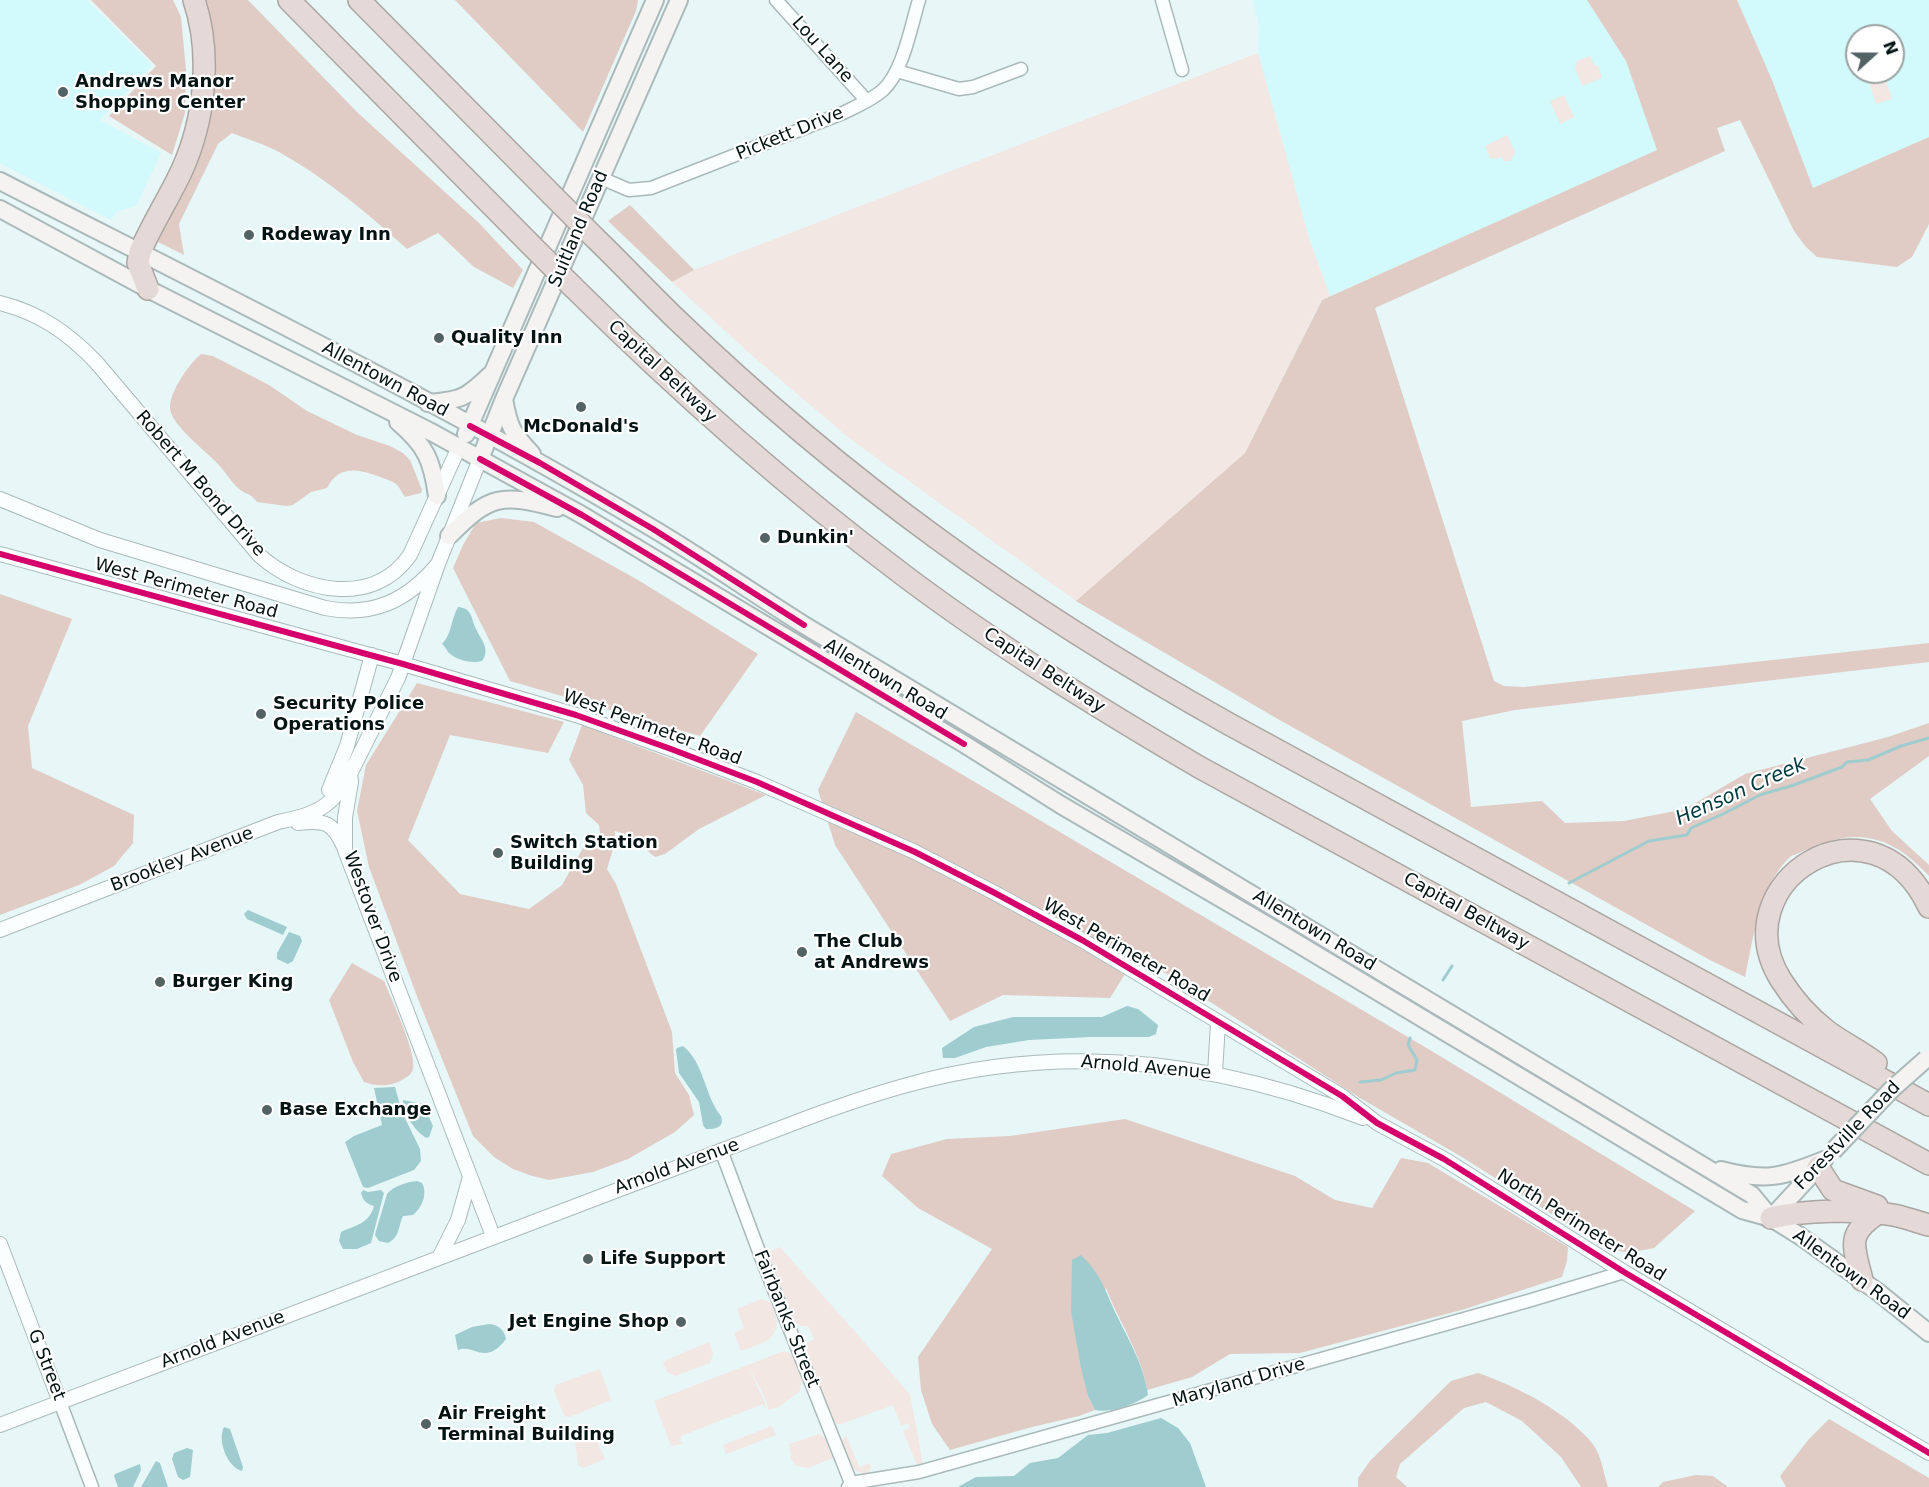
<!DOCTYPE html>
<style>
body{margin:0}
#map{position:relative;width:1929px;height:1487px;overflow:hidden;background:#e7f6f7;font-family:"DejaVu Sans",sans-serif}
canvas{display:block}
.north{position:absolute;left:1845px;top:24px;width:60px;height:60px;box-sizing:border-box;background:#fff;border:2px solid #9aa1a1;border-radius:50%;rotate:69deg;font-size:16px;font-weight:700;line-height:24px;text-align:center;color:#031314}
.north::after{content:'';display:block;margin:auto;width:21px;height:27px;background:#536263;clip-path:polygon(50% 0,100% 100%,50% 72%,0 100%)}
</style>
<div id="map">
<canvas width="1929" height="1487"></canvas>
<div class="north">N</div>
</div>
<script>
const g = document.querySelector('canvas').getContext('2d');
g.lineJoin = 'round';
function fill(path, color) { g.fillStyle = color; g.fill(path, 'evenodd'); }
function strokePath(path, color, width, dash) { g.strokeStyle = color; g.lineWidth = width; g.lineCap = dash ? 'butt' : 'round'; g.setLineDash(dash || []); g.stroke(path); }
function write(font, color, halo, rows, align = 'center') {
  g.font = font + ' "DejaVu Sans",sans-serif'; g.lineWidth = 4.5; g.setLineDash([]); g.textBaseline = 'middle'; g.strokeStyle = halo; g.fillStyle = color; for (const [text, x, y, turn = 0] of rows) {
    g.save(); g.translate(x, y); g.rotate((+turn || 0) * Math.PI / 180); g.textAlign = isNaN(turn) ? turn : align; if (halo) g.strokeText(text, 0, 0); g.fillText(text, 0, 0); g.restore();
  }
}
const built = new Path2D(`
 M 0,0 L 87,0 L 152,65 L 100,120 L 161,153 L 136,206 L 116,212 L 111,220 L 0,163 Z
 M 1253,0 L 1587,0 L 1626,61 L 1658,150 L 1330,296 L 1309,238 L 1258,53 L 1259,26 Z
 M 1737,0 L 1929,0 L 1929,137 L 1813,188 L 1772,80 ZM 1857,36 L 1893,36 L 1893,72 L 1857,72 Z`);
const green = new Path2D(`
 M 1258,53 L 1309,238 L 1330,296 L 1321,300 L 1245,453 L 1076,601 L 849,438 L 749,353 L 672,282 L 694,270 Z
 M 1590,56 L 1595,66 L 1598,65 L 1602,78 L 1582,86 L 1575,68 L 1577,61 Z
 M 1884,74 L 1892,99 L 1876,104 L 1868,79 Z
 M 1564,95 L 1574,117 L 1560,124 L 1550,101 Z
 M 1507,135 L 1515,152 L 1511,161 L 1504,161 L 1502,157 L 1496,159 L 1490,158 L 1485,146 Z
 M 780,1247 L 910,1394 L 923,1464 L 918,1465 L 916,1463 L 903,1431 L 910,1428 L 908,1423 L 901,1426 L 893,1405 L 842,1424 L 838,1424 L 833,1421 L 805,1350 L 807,1343 L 814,1339 L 808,1326 L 801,1326 L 795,1322 L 768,1252 Z
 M 761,1299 L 770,1302 C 778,1317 781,1328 768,1341 L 766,1340 L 765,1342 L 741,1351 L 734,1333 L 744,1328 L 737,1309 Z
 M 709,1342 L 713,1354 L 710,1363 L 675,1376 L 667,1372 L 663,1362 L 666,1360 Z
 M 784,1351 L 792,1354 L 802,1380 L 800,1391 L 779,1407 L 769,1410 L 765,1398 L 748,1365 L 765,1403 L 766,1409 L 763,1404 L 681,1436 L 680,1441 L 684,1444 L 671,1446 L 654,1401 Z
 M 600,1369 L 611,1400 L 570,1417 L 564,1415 L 554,1391 L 555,1385 Z
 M 590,1426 L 605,1459 L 583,1468 L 578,1465 L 574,1434 L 575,1432 Z
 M 772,1426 L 776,1435 L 726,1454 L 723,1445 Z
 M 819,1434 L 828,1440 L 833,1458 L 808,1468 L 796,1466 L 791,1458 L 789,1444 Z
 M 846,1435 L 859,1467 L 870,1463 L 871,1467 L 868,1473 C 849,1475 847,1456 841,1442 Z`);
const forest = new Path2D(`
 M 91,0 L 173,0 L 181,17 L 186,70 L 185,113 L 172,155 L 109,116 L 156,66 Z
 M 198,0 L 248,0 L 358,113 L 479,223 L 523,270 L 513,288 L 474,267 L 438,233 L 407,249 C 367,213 326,178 279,152 C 264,144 247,139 232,133 L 218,144 L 179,224 L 184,255 L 158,242 L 198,156 Z
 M 455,0 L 638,0 L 636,11 L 583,132 Z
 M 1587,0 L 1737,0 L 1772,80 L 1813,188 L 1929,137 L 1929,224 L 1912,257 L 1897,267 L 1817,257 L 1806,247 L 1794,231 L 1740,120 L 1717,128 L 1725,151 L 1375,308 L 1494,681 L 1504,686 L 1524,687 L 1929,643 L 1929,662 L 1515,710 L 1462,721 L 1471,807 L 1542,801 L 1565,823 L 1624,821 L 1685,809 L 1745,774 L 1888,737 L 1929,723 L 1929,756 L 1870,799 L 1892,831 L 1929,865 L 1929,876 C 1914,860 1898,846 1877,840 C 1850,832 1825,841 1801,852 C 1798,854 1792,855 1789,858 C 1782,864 1772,879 1768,888 C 1756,915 1751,948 1745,977 L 1708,959 L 1276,718 L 1076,601 L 1245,453 L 1322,300 L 1657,150 L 1626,61 Z
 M 630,205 L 694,270 L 672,282 L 608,221 Z
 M 201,354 L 213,356 L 269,385 L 307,411 L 357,435 L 390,446 L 403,453 L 410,460 L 422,490 L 421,493 L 405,497 C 402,493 400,488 397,485 C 393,481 385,479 380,477 C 360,469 339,464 327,488 L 311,492 L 293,505 L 287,506 L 257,502 C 248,491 248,496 239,489 C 230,481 224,469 215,461 C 202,448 178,430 171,413 C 165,397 189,364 201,354 Z
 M 501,518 L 534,522 L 638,580 L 758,654 L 700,736 L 510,681 L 453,568 L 463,545 L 476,523 Z
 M 0,594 L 72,619 L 28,726 L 32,768 L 134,815 L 133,843 L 114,866 L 79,885 L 0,915 Z
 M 417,683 L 564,722 L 548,753 L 450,735 L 408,840 L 460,894 L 529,909 L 562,885 L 583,848 L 602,848 L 599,825 L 586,813 L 583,785 L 569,760 L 582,725 L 766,795 L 699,829 L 665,854 L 655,857 L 628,835 L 615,831 L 614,846 L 607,869 L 616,884 L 672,1032 L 675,1073 L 689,1095 L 694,1115 L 675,1132 L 628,1159 L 593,1172 L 549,1180 L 532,1176 L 513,1169 L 494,1157 L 473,1136 L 418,999 L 369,867 L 357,811 L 366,765 Z
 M 856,712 L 1430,1050 L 1695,1211 L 1654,1248 L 1628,1253 L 1602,1246 L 1462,1157 L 1360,1098 L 1137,955 L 1110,998 L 1003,995 L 950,1021 L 835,845 L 818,790 Z
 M 352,963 L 384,981 C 391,998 417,1054 413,1069 C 411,1076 405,1078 400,1081 C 389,1087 375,1086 364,1082 L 353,1062 L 329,1000 Z
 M 1125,1119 L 1295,1176 L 1335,1200 L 1372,1208 L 1401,1158 L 1428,1163 L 1568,1247 L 1567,1261 L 1562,1277 L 1465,1309 L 1300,1353 L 1230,1354 L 1192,1377 L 1147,1390 C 1143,1357 1118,1320 1106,1288 L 1077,1341 L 1088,1396 L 1095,1410 L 1079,1416 L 1032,1427 L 950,1450 L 932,1424 L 921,1390 L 918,1357 L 992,1249 L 918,1208 L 882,1176 L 891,1154 L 947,1139 L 1010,1136 Z
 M 1478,1373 C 1516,1386 1567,1412 1592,1443 C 1602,1456 1603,1472 1608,1487 L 1581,1487 L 1561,1457 L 1522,1421 L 1486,1402 L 1464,1408 L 1400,1464 L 1396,1477 L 1407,1487 L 1358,1487 L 1358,1478 L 1370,1461 L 1451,1381 Z
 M 1829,1419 L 1929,1478 L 1929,1487 L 1786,1487 L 1780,1476 L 1809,1439 Z
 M 1696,1475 L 1713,1476 L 1728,1487 L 1658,1487 L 1663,1482 Z`);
const water = new Path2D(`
 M 458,607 C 472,608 471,618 476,629 C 481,640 491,649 482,661 C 471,664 456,660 448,652 C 446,649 445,646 442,644 C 452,634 451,619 458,607 Z
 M 248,910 L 287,927 L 283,935 L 247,919 L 244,914 Z
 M 289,932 L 300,936 L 302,941 L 293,961 L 288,964 L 277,959 L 277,953 Z
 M 1127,1006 L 1138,1009 L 1158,1025 L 1156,1034 L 1149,1037 L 1091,1037 L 1029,1040 L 986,1047 L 955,1058 L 943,1058 L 942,1048 L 974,1027 L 1013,1017 L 1102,1017 Z
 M 683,1046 C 705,1064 704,1095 721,1116 C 725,1128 715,1129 706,1129 L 703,1125 L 699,1102 L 679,1073 L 676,1050 L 677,1048 Z
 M 395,1087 L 402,1112 L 420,1149 L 421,1161 L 414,1170 L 368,1188 L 363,1187 L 345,1142 L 354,1136 L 382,1125 L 374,1088 Z
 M 403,1100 L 423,1104 L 433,1126 L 429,1137 L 427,1138 C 416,1133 402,1112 403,1100 Z
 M 417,1181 L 422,1183 C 428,1193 422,1208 413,1215 L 403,1216 C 398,1227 400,1237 388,1243 L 379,1241 L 375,1235 L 376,1231 L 387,1194 C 393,1186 407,1182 417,1181 Z
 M 363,1190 L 368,1192 L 381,1190 L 384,1193 L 371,1243 L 357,1249 L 343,1249 L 339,1241 L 341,1232 C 356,1225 369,1224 374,1206 C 366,1204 363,1200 361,1193 Z
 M 1081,1255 C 1102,1276 1104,1288 1116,1314 C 1129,1341 1144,1365 1148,1395 C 1134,1405 1112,1413 1095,1410 L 1088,1396 L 1081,1368 L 1071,1311 L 1072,1260 Z
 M 489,1324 C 498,1325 504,1329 506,1339 C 485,1367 474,1343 458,1350 L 455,1335 L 472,1327 Z
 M 1161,1418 L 1178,1428 L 1190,1443 L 1206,1487 L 958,1487 L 976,1477 L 1014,1476 L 1030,1463 L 1058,1458 L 1088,1435 L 1107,1433 Z
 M 224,1427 L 230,1429 L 243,1467 L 242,1471 C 227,1467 217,1440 224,1427 Z
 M 187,1448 L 193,1450 L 190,1477 L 183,1480 L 178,1477 L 172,1459 L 174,1453 Z
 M 156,1461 L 160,1463 L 168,1487 L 141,1487 Z
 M 140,1464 L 141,1470 L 133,1487 L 118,1487 L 114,1476 L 115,1474 Z`);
const stream = new Path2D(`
 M 1569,883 L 1649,841 L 1687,835 L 1691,828 L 1723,814 L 1760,795 L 1794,785 L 1842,767 L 1847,762 L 1868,760 L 1901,746 L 1929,738
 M 1443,980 L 1452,966
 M 1360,1082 L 1381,1080 L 1396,1073 L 1415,1070 L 1417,1060 L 1408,1045 L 1410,1038`);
const minor = new Path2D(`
 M 776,0 L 867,101
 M 1162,0 L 1182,70
 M 897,71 L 959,89 L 973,87 L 1021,69
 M 601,178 L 629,190 L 651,188 L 843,113 C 857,106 872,100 883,90 C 903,72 911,26 919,0
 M 721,1150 L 761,1257 L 851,1483 L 848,1487
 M 60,1402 L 92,1487
 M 851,1483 L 919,1472 L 1528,1301 L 1624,1272`);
const tertiary = new Path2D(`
 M 0,303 C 40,313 68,333 96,362 L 260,556 C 302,593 374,607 410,555 L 459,447
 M 0,499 L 100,540 L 325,608 C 373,617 407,601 438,564 L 480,459
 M 0,554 L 403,664 L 576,715 L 671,749 L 757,782 L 915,852 L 993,892 L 1082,940 L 1342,1096 L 1377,1123 L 1444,1159 L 1624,1272 L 1929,1453
 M 438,564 L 398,678 L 350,774 L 351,782 L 345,817 L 345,850 L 493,1236
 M 329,790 L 347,746 L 372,655
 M 298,823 C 325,820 333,822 344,847
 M 0,930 L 278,822 C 298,818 322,813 335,796 C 341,789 343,782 349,776
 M 1215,1073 L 1218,1023
 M 0,1244 L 60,1402
 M 440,1256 L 458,1220 L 470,1177
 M 0,1425 L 815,1115 C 873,1094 932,1075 994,1067 C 1120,1050 1246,1072 1363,1118`);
const secondary = new Path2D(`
 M 0,181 C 219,293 441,402 652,528 C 704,559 753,593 804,625 L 1752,1195 L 1771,1218
 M 0,209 L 148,289 L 433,433 L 582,515 L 964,744 L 1061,805 L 1275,930 L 1742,1210 L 1771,1218 L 1800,1236 L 1878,1292 L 1929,1333
 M 504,399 C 509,427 512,433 532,454
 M 428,403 C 462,400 466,398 490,375
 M 398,422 C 426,446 432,460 437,496
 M 466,434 L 655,0
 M 480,459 L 504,399 L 679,0
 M 449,536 C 490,495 500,493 557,508
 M 1721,1170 C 1766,1182 1782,1177 1824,1160
 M 1771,1218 L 1821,1164`);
const motorway = new Path2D(`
 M 289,0 L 529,243
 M 359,0 L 551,194
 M 595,238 C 622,264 648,292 675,318 C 757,397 846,472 938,539 C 1031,607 1129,668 1229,724 L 1929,1105
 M 573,287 C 677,390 785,486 902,574 C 996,645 1097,707 1199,767 L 1929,1164
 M 148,289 L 138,263 L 140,252 C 152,224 169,198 182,170 C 205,119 212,54 194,0
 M 1876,1063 C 1861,1051 1843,1043 1827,1031 C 1809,1017 1793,999 1781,980 C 1720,883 1871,785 1929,907
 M 1818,1167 L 1833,1190 L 1877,1206
 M 1771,1218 C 1803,1210 1860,1209 1893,1215 C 1905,1217 1917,1222 1929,1225
 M 1862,1280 C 1854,1246 1845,1235 1878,1213`);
const secondaryBridge = new Path2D(`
 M 1833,1151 L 1892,1089 L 1926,1059`);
const motorwayBridge = new Path2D(`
 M 551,194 L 595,238
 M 529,243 L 573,287`);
const cycleway = new Path2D(`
 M 470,426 L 540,463 L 653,529 L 804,625
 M 480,459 L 582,515 L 964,744
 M 0,554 L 403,664 L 576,715 L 671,749 L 757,782 L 915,852 L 993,892 L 1082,940 L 1342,1096 L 1377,1123 L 1444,1159 L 1624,1272 L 1929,1453`);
const markers = [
 [63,92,6,"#536263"],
 [249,235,6,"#536263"],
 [439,338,6,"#536263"],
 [581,407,6,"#536263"],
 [765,538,6,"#536263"],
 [261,714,6,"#536263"],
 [498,853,6,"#536263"],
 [802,952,6,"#536263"],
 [160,982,6,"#536263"],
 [267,1110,6,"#536263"],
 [588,1259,6,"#536263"],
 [681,1322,6,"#536263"],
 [426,1424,6,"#536263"]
];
const streetNames = [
 ["Lou Lane",822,50,48],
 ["Pickett Drive",790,134,-22],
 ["Suitland Road",579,229,-67],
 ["Capital Beltway",662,372,43],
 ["Allentown Road",385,380,28],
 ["Robert M Bond Drive",200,484,49],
 ["West Perimeter Road",186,589,15],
 ["Capital Beltway",1044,671,33],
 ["Allentown Road",885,680,31],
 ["West Perimeter Road",652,728,20],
 ["Brookley Avenue",182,860,-21],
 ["Capital Beltway",1466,912,29],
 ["Westover Drive",372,917,70],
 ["Allentown Road",1314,931,31],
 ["West Perimeter Road",1126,951,30],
 ["Arnold Avenue",1146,1068,5],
 ["Forestville Road",1848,1136,-46],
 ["Arnold Avenue",677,1167,-20],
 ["North Perimeter Road",1581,1226,32],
 ["Allentown Road",1851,1275,36],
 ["Fairbanks Street",786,1319,68],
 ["Arnold Avenue",223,1340,-21],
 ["G Street",46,1365,69],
 ["Maryland Drive",1239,1383,-16]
];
const poiNames = [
 ["Andrews Manor",75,82],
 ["Shopping Center",75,103],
 ["Rodeway Inn",261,235],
 ["Quality Inn",451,338],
 ["McDonald's",581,427,"center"],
 ["Dunkin'",777,538],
 ["Security Police",273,704],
 ["Operations",273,725],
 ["Switch Station",510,843],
 ["Building",510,864],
 ["The Club",814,942],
 ["at Andrews",814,963],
 ["Burger King",172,982],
 ["Base Exchange",279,1110],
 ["Life Support",600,1259],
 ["Jet Engine Shop",669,1322,"right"],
 ["Air Freight",438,1414],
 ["Terminal Building",438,1435]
];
const waterNames = [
 ["Henson Creek",1741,792,-24]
];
fill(built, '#d2f9fb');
fill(green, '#f3e7e3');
fill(forest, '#e0ccc4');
fill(water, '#9ecccf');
strokePath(stream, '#9ecccf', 3);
strokePath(minor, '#aababa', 15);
strokePath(tertiary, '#aababa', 16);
strokePath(secondary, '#aababa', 20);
strokePath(motorway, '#aca6a2', 24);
strokePath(minor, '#fbfefe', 12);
strokePath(tertiary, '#fbfefe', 14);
strokePath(secondary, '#f4f3f2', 16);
strokePath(motorway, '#e4d9d6', 21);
strokePath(secondaryBridge, '#aababa', 20, []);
strokePath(motorwayBridge, '#aca6a2', 24, []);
strokePath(secondaryBridge, '#f4f3f2', 16);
strokePath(motorwayBridge, '#e4d9d6', 21);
strokePath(cycleway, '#d6006c', 6);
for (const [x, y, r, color] of markers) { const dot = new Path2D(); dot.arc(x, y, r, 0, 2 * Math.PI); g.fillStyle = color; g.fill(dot); strokePath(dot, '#fff', 2); }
write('18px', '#031314', '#fff', streetNames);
write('bold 18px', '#031314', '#fff', poiNames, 'left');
write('italic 20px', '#003b3f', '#fff', waterNames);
</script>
